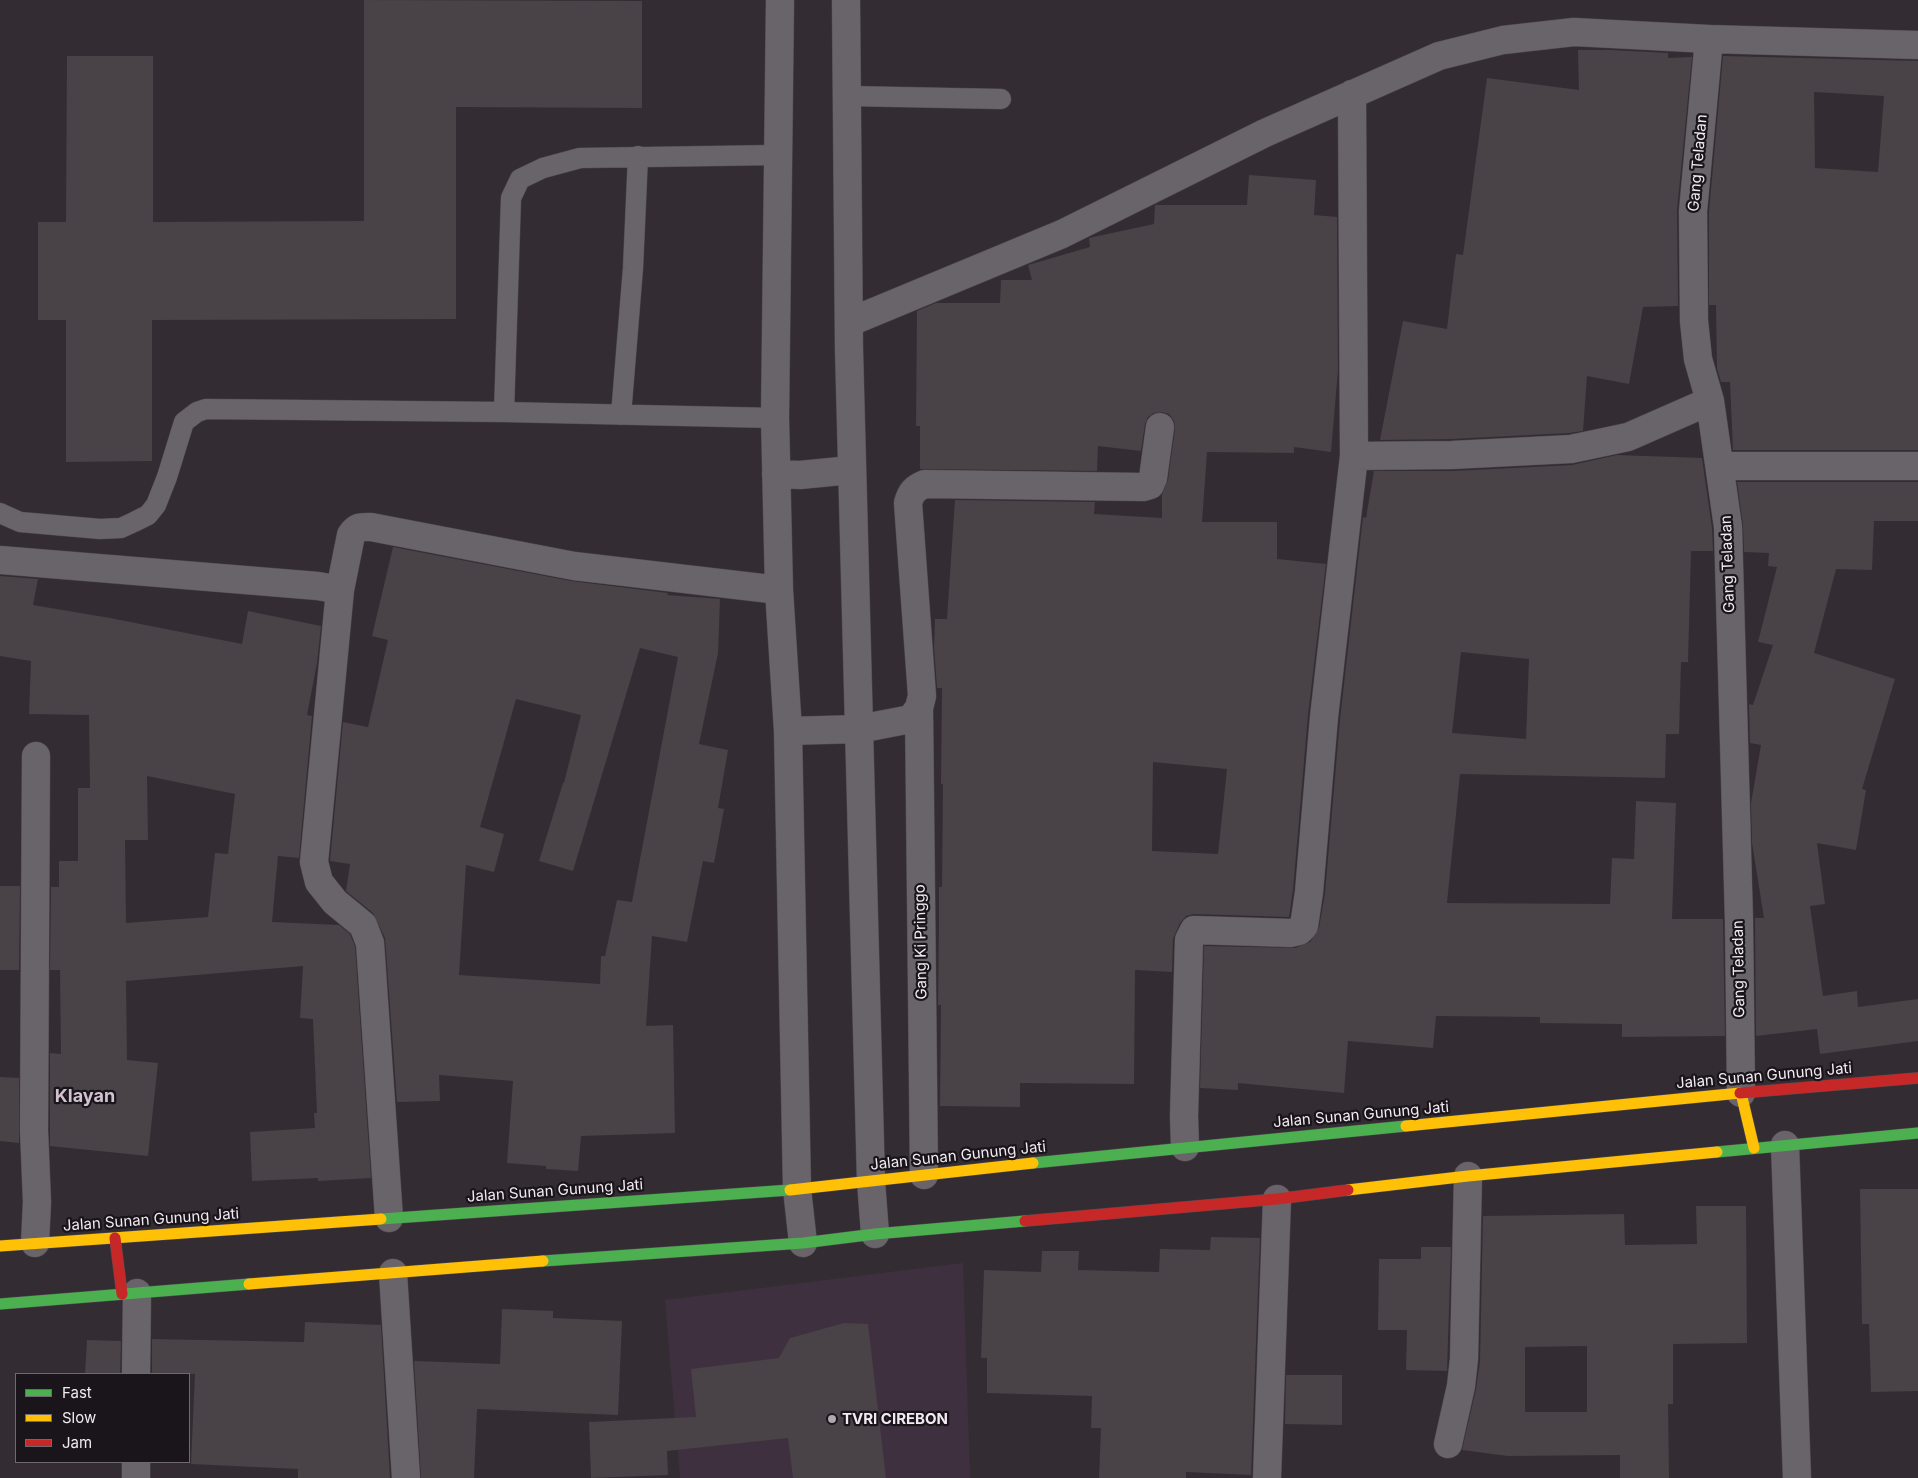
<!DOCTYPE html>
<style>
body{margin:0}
#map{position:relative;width:1918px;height:1478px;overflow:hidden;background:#332d33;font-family:Inter,sans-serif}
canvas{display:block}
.legend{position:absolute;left:15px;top:1373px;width:175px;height:90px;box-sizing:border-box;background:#1a151a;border:1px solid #706a70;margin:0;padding:6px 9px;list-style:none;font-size:15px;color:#f2eaf2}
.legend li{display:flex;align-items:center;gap:10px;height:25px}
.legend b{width:25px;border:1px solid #706a70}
</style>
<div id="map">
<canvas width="1918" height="1478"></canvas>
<ul class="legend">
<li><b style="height:6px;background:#4caf50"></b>Fast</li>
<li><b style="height:6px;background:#ffc107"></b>Slow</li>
<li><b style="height:6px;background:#c62828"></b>Jam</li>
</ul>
</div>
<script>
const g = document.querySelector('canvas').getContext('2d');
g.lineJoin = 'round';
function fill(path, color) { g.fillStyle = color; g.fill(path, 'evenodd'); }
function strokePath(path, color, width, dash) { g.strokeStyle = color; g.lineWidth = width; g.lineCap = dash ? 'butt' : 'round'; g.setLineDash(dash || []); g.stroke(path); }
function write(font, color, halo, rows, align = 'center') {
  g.font = font + ' Inter,sans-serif'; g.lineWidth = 4.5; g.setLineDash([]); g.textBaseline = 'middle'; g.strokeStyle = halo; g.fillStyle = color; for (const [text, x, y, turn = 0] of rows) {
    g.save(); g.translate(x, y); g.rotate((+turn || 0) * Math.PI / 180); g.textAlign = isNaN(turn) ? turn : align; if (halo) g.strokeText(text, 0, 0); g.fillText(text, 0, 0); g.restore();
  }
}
const built = new Path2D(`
 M 963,1263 L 970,1478 L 680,1478 L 665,1300 Z`);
const building = new Path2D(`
 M 364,0 L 642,1 L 642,108 L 456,107 L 456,319 L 152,320 L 152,461 L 66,462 L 66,320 L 38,320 L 38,222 L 66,222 L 67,56 L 153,56 L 153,222 L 364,221 Z
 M 1578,50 L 1611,50 L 1668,53 L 1668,58 L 1692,57 L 1677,210 L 1678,306 L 1643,307 L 1629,384 L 1587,376 L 1583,431 L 1569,433 L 1452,439 L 1380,440 L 1403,321 L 1447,329 L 1456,254 L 1463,255 L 1487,78 L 1579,90 Z
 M 1723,56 L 1918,61 L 1918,450 L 1733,450 L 1730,382 L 1721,382 L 1717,368 L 1716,305 L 1709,305 L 1709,212 ZM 1814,92 L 1884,96 L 1878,172 L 1815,168 Z
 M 1249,175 L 1316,180 L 1314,215 L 1337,217 L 1338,370 L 1331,452 L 1294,447 L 1294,453 L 1207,452 L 1202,522 L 1277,522 L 1277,559 L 1326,564 L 1308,715 L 1293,890 L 1289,917 L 1194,914 L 1186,916 L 1180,923 L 1173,939 L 1172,972 L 1135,970 L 1134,1084 L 1020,1083 L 1020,1107 L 940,1106 L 941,1005 L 938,1005 L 939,928 L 939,887 L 942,887 L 943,784 L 941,784 L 942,688 L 937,688 L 934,647 L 935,619 L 947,619 L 955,500 L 1095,502 L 1094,514 L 1162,518 L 1162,494 L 1168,480 L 1175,429 L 1174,421 L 1169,414 L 1162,412 L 1154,413 L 1148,417 L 1145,424 L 1141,451 L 1098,446 L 1097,471 L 920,469 L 920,426 L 916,426 L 917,311 L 936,303 L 1000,303 L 1001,280 L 1032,280 L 1028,265 L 1090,247 L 1089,238 L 1154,224 L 1155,205 L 1247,205 ZM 1153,762 L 1227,769 L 1218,854 L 1152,851 Z
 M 1617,455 L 1702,458 L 1712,528 L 1713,551 L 1691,551 L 1688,662 L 1681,662 L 1679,734 L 1666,734 L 1665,778 L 1460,774 L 1447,903 L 1610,904 L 1612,858 L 1634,859 L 1636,801 L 1676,803 L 1672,919 L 1723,919 L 1725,1036 L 1622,1037 L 1622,1024 L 1540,1023 L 1540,1017 L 1436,1016 L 1433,1048 L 1348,1041 L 1344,1093 L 1238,1083 L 1238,1090 L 1200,1088 L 1204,946 L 1295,948 L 1310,942 L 1319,928 L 1325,893 L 1340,719 L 1363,517 L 1366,518 L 1374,471 L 1453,471 L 1572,465 ZM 1461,652 L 1529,659 L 1526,739 L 1452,733 Z
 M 1737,482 L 1918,482 L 1918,521 L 1874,521 L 1872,570 L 1836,569 L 1814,653 L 1895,679 L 1862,789 L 1866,790 L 1856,850 L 1817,843 L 1825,904 L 1810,906 L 1823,996 L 1857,991 L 1858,1007 L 1918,999 L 1918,1041 L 1820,1054 L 1817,1029 L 1756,1036 L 1755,918 L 1764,918 L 1752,843 L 1751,803 L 1761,745 L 1750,743 L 1749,704 L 1753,705 L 1773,645 L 1758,642 L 1777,567 L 1768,566 L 1769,553 L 1744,552 L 1743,525 Z
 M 393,547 L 571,581 L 668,593 L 667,595 L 720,599 L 718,653 L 699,744 L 728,750 L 718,808 L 724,809 L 714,863 L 703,861 L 687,942 L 652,936 L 646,1026 L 673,1025 L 675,1133 L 581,1136 L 578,1171 L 546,1169 L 546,1166 L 507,1163 L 513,1081 L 439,1075 L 440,1101 L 397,1102 L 385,938 L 373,913 L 346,891 L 350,864 L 330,861 L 343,722 L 368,727 L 388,640 L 372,636 ZM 640,648 L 678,657 L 632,902 L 617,900 L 605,956 L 601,956 L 600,984 L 459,975 L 466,865 L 494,872 L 504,834 L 480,827 L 516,699 L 581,715 L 564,783 L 563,783 L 539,861 L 573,871 Z
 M 0,576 L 38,579 L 33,605 L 110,618 L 242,644 L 248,611 L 321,626 L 317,663 L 307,715 L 312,716 L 299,858 L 278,856 L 272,922 L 339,925 L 350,934 L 355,946 L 371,1178 L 318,1181 L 318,1178 L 252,1181 L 250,1132 L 315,1128 L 314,1113 L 317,1113 L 313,1019 L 300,1018 L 303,966 L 126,981 L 127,1060 L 158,1063 L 148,1156 L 50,1146 L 50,1053 L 61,1054 L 60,970 L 50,970 L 51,887 L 59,887 L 59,861 L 78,861 L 78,788 L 90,788 L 89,715 L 29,714 L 31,661 L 0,656 ZM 147,776 L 235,794 L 228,854 L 215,853 L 208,917 L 126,923 L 125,840 L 148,840 Z
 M 0,886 L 20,886 L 19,970 L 0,970 Z
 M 0,1077 L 19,1078 L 19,1143 L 0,1141 Z
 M 1860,1189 L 1918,1189 L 1918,1391 L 1871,1392 L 1869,1324 L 1862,1324 Z
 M 1696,1206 L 1746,1206 L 1747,1343 L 1673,1344 L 1673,1404 L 1668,1404 L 1669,1478 L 1620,1478 L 1620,1455 L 1508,1456 L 1462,1450 L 1476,1389 L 1480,1361 L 1483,1216 L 1624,1214 L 1625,1245 L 1697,1244 ZM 1587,1346 L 1587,1412 L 1525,1412 L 1525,1347 Z
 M 1211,1237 L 1260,1238 L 1251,1475 L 1186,1472 L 1186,1478 L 1099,1478 L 1101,1428 L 1091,1428 L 1092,1396 L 987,1393 L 987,1358 L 981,1358 L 984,1270 L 1041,1272 L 1042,1251 L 1079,1251 L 1078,1270 L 1159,1272 L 1160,1249 L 1210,1250 Z
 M 1421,1247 L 1451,1247 L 1447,1371 L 1406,1370 L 1407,1330 L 1378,1330 L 1379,1259 L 1421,1259 Z
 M 502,1309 L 553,1311 L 553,1318 L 622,1321 L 618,1415 L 477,1409 L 474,1478 L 421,1478 L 414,1361 L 500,1364 Z
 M 305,1322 L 381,1325 L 390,1478 L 298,1478 L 298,1469 L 191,1464 L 195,1374 L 152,1374 L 152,1339 L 304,1342 Z
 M 844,1323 L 868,1324 L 886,1478 L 793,1478 L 788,1438 L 667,1451 L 668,1475 L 591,1478 L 589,1422 L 696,1417 L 691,1369 L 779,1358 L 790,1338 Z
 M 87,1340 L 121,1341 L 120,1374 L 85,1374 Z
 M 1286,1375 L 1342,1375 L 1342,1425 L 1285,1424 Z`);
const lane = new Path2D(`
 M 848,96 L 1001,99
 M 504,412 L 511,198 L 520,179 L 543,168 L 580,158 L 777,155
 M 621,415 L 633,268 L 638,156
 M 0,513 L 20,522 L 100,529 L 121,528 L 134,522 L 148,515 L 156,505 L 167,477 L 184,422 L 197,412 L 206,409 L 504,412 L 775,418`);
const street = new Path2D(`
 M 780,0 L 775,418 L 779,590 L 788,731 L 797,1189 L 803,1243
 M 846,0 L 849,349 L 871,1181 L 875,1234
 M 1709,39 L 1693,211 L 1694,321 L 1698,359 L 1710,401 L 1728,527 L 1739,921 L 1741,1093
 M 850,322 L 1062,234 L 1265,133 L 1439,56 L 1503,40 L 1574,32 L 1709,39 L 1918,45
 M 1354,456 L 1452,455 L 1571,449 L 1628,437 L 1710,401
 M 1720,466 L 1918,466
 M 776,474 L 800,475 L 851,470
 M 0,560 L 318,586 L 340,590
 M 919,708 L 924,1175
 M 788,731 L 859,729 L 911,719 L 919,708 L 922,696 L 908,503 C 911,492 915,488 925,484 L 1143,487 L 1150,485 L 1153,478 L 1160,427
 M 1785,1145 L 1797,1478
 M 1185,1147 L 1184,1116 L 1189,940 L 1194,930 L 1291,933 L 1299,931 L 1304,926 L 1309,892 L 1324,717 L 1354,456 L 1352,94
 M 389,1218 L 370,943 L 363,925 L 335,902 L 319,882 L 314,862 L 340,590 L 351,535 C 357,526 361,527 371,527 L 574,566 L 779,590
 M 35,1243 L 37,1202 L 34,1130 L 36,756
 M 393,1273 L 406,1478
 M 136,1374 L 137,1293
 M 1448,1444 L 1461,1386 L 1464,1359 L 1468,1176
 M 136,1478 L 136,1462
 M 1267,1478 L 1277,1199`);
const fast = new Path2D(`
 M 1717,1152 L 1918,1133
 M 1033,1163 L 1406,1126
 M 381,1219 L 790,1190
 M 543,1261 L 803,1243 L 875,1234 L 1025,1221
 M 0,1304 L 249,1284`);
const slow = new Path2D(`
 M 1741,1093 L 1754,1148
 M 1406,1126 L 1740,1093
 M 790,1190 L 1033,1163
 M 1348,1190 L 1468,1176 L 1717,1152
 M 0,1246 L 381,1219
 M 249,1284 L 543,1261`);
const jam = new Path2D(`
 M 1740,1093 L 1918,1078
 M 1025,1221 L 1277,1199 L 1348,1190
 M 115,1238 L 122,1294`);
const markers = [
 [832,1419,5,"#afa8af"]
];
const streetNames = [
 ["Gang Teladan",1698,163,-85],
 ["Gang Teladan",1728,564,-92],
 ["Gang Ki Pringgo",921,942,-91],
 ["Gang Teladan",1739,969,-91],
 ["Jalan Sunan Gunung Jati",1764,1076,-5],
 ["Jalan Sunan Gunung Jati",1361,1115,-5],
 ["Jalan Sunan Gunung Jati",958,1156,-6],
 ["Jalan Sunan Gunung Jati",555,1191,-4],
 ["Jalan Sunan Gunung Jati",151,1220,-4]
];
const poiNames = [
 ["TVRI CIREBON",842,1419]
];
const quarterNames = [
 ["Klayan",85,1097]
];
fill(built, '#3f303f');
fill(building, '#494247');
strokePath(lane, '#4e484e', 21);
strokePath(street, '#4e484e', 29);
strokePath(fast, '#4e484e', 12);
strokePath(slow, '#4e484e', 12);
strokePath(jam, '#4e484e', 12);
strokePath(lane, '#696469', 20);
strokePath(street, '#696469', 28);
strokePath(fast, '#4caf50', 11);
strokePath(slow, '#ffc107', 11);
strokePath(jam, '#c62828', 11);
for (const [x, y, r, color] of markers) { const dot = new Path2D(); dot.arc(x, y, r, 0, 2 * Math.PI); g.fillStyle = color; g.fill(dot); strokePath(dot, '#1a151a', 2); }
write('15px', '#f2eaf2', '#1a151a', streetNames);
write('bold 15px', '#f2eaf2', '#1a151a', poiNames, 'left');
write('bold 18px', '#d2c2d1', '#1a151a', quarterNames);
</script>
